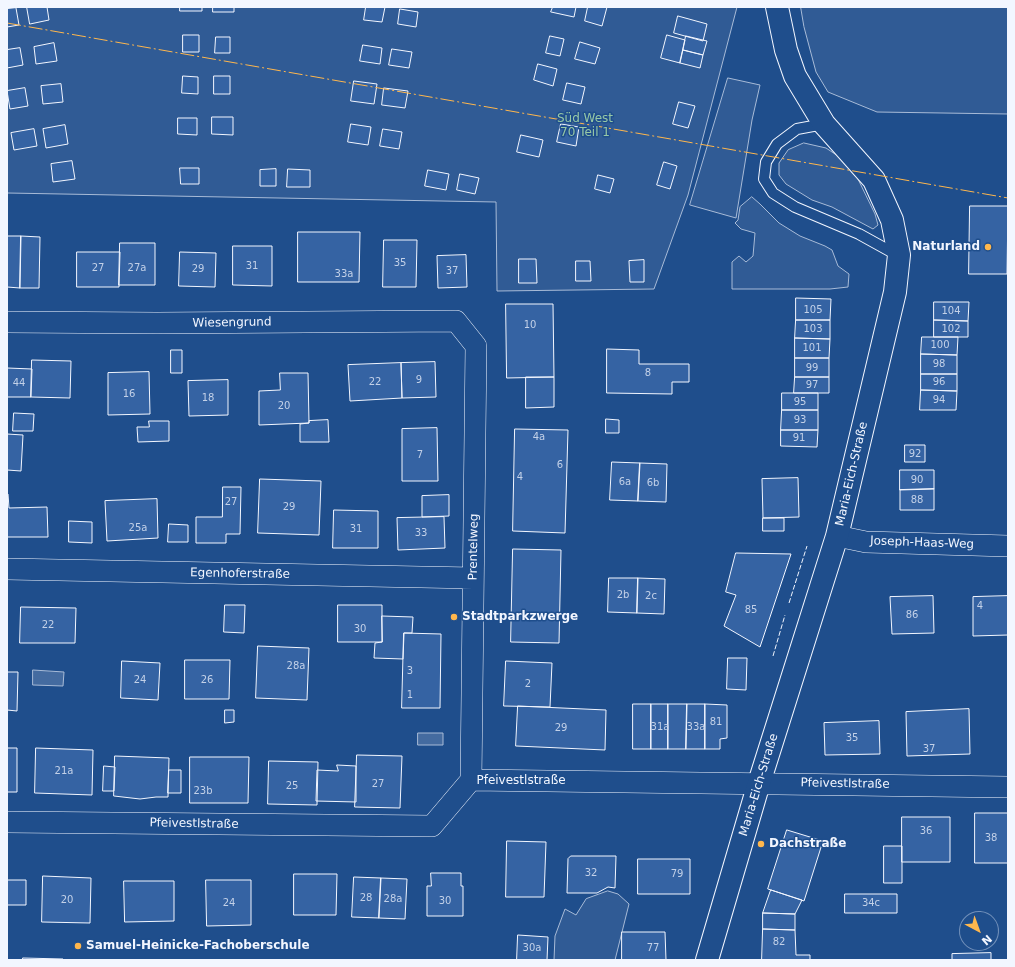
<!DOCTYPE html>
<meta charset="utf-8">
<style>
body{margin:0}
#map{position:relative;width:1015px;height:967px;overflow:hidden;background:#1f4e8c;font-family:"DejaVu Sans",sans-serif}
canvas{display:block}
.frame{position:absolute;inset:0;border:8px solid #f2f6ff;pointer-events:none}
.north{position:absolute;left:959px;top:911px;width:40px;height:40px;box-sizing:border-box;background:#1f4e8c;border:1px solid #7391ba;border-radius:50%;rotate:139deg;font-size:11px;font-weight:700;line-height:16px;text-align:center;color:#f2f6ff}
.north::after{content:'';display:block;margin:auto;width:14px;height:18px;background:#ffb74d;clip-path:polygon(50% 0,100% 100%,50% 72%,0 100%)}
</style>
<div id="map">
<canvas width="1015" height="967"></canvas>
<div class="frame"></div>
<div class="north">N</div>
</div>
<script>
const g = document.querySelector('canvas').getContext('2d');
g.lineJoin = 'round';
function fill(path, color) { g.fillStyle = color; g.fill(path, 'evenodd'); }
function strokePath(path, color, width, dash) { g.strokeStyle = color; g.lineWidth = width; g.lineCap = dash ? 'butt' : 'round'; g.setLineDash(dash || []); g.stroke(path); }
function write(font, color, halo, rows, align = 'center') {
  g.font = font + ' "DejaVu Sans",sans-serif'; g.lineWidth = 3; g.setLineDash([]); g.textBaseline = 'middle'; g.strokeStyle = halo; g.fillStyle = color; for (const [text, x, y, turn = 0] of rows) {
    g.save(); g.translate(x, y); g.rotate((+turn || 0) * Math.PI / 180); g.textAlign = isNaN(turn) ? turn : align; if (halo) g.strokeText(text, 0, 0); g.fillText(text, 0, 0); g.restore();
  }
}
const built = new Path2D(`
 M 7,7 L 737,7 L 688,195 L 654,289 L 497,291 L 496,202 L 7,193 Z
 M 801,7 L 1008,7 L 1008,114 L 877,112 L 828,92 L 816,72 L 804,27 Z
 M 728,78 L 760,85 L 752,120 L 736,218 L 690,205 Z
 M 804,143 L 826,148 L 838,156 L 858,179 L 875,214 L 878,225 L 873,229 L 832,207 L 812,200 L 786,184 L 779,175 L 779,163 L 788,150 Z
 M 752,197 L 760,204 L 779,223 L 800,236 L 825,246 L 832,250 L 838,266 L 849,274 L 848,287 L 830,289 L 732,289 L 732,262 L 739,256 L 746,262 L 753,256 L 755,233 L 741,229 L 735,223 L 738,220 L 740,207 Z
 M 608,891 L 618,894 L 629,904 L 615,960 L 554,960 L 555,936 L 565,909 L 576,915 L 586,899 Z`);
const water = new Path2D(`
 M 33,670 L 64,672 L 63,686 L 33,685 Z
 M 418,733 L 443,733 L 443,745 L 418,745 Z`);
const building = new Path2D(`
 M 27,7 L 47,7 L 49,20 L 30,24 Z
 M 180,7 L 202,7 L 202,11 L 180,11 Z
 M 213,7 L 234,7 L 234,12 L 213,12 Z
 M 366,7 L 385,7 L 382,22 L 364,20 Z
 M 553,7 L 576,7 L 574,17 L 551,12 Z
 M 588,7 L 607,7 L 602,26 L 585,21 Z
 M 16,8 L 19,25 L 7,27 L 7,9 Z
 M 400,9 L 418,12 L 416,27 L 398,24 Z
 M 678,16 L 707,24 L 703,41 L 674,33 Z
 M 183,35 L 199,35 L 199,52 L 183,52 Z
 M 667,35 L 685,40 L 680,63 L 661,58 Z
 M 550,36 L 564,39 L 560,56 L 546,53 Z
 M 686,36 L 707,41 L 703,55 L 683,50 Z
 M 216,37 L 230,37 L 230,53 L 215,53 Z
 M 580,42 L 600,48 L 595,64 L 575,59 Z
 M 54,43 L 57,61 L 36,64 L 34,47 Z
 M 363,45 L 382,48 L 380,64 L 360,61 Z
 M 20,48 L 23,65 L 7,68 L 7,50 Z
 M 392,49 L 412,52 L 409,68 L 389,65 Z
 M 683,50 L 703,55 L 700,68 L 680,63 Z
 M 538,64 L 557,69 L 553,86 L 534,80 Z
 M 183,76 L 198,77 L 198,94 L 182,93 Z
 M 214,76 L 230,76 L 230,94 L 214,94 Z
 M 354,81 L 377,84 L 374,104 L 351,101 Z
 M 567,83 L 585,87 L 581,104 L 563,100 Z
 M 61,84 L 63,102 L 43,104 L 41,86 Z
 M 25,88 L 28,106 L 10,109 L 7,91 Z
 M 384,88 L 408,91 L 405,108 L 382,105 Z
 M 679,102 L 695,106 L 688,128 L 673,124 Z
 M 212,117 L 233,117 L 233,135 L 212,134 Z
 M 178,118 L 197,118 L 197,135 L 178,134 Z
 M 351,124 L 371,127 L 368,145 L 348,142 Z
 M 561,124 L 579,127 L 576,146 L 557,142 Z
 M 65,125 L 68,144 L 46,148 L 43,129 Z
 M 34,129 L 37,146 L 14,150 L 11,133 Z
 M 383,129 L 402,132 L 399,149 L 380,146 Z
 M 521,135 L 543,140 L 539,157 L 517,152 Z
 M 72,161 L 75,179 L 53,182 L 51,164 Z
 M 664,162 L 677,166 L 670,189 L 657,185 Z
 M 180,168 L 199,168 L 199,184 L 181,184 Z
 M 276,169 L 276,186 L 260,186 L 260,170 Z
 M 288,169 L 310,170 L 310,187 L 287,187 Z
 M 428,170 L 449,174 L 446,190 L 425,186 Z
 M 460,174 L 479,178 L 475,194 L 457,190 Z
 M 598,175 L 614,179 L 610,193 L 595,189 Z
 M 970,206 L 1008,206 L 1007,274 L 969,274 Z
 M 298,232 L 360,232 L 359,282 L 298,282 Z
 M 7,236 L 21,236 L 20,288 L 7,287 Z
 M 21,236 L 40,237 L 39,288 L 20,288 Z
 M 384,240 L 417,240 L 416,287 L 383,287 Z
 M 120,243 L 155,243 L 155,285 L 119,285 Z
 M 233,246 L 272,246 L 272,286 L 233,285 Z
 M 77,252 L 120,252 L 119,287 L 77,287 Z
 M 180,252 L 216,253 L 215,287 L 179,286 Z
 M 466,255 L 467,287 L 438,288 L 437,256 Z
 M 519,259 L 536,259 L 537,283 L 519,283 Z
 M 644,260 L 644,282 L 630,282 L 629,261 Z
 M 576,261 L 590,261 L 591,281 L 576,281 Z
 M 796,298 L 831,299 L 830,320 L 796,320 Z
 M 934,302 L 969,302 L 968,321 L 934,320 Z
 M 506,304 L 553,304 L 554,377 L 507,378 Z
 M 796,320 L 830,320 L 830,339 L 795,338 Z
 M 934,320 L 968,321 L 968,337 L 934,337 Z
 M 922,337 L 958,337 L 957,355 L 921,354 Z
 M 795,338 L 830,339 L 829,358 L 795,358 Z
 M 607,349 L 639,350 L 639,364 L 689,364 L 689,382 L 672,382 L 672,394 L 607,393 Z
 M 171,350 L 182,350 L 182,373 L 171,373 Z
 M 921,354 L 957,355 L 957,374 L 921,374 Z
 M 795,358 L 829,358 L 829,377 L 795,377 Z
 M 32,360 L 71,361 L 70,398 L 31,397 Z
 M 435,362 L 436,397 L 402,398 L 401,363 Z
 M 401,363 L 402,398 L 350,401 L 348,365 Z
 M 7,368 L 32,369 L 31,397 L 7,397 Z
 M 149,372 L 150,414 L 108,415 L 108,373 Z
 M 280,373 L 308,373 L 309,423 L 259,425 L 259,391 L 280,390 Z
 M 921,374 L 957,374 L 957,391 L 921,390 Z
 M 526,377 L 554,377 L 554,407 L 526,408 Z
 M 795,377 L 829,377 L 829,393 L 794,393 Z
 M 228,380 L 228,415 L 189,416 L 188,381 Z
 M 921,390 L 957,391 L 956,410 L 920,410 Z
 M 782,393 L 818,393 L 818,410 L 782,410 Z
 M 782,410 L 818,410 L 818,430 L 781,430 Z
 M 14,413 L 34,414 L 33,431 L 13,431 Z
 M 606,419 L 619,420 L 619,433 L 606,433 Z
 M 328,420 L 329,442 L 300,442 L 300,424 L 309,423 L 309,421 Z
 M 149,421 L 169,421 L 169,441 L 138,442 L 137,427 L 149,427 Z
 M 437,428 L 438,481 L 402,481 L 402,429 Z
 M 515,429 L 568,430 L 565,533 L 513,531 Z
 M 781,430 L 818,430 L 817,447 L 781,446 Z
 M 7,434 L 23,435 L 21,471 L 7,470 Z
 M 905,445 L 925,445 L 925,462 L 905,462 Z
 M 612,462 L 640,463 L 638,501 L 610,500 Z
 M 640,463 L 667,464 L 666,502 L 638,501 Z
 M 900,470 L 934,470 L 934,489 L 900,490 Z
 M 798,478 L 799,517 L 763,518 L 762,479 Z
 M 260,479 L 321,481 L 319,535 L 258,533 Z
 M 223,487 L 241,487 L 240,534 L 226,534 L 226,543 L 196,543 L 196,517 L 222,517 Z
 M 934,489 L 934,510 L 900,510 L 900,490 Z
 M 7,494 L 8,494 L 9,508 L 47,507 L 48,537 L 7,537 Z
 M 449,495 L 449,516 L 422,517 L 422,496 Z
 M 157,499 L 158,538 L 107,541 L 105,501 Z
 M 334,510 L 378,511 L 378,548 L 333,548 Z
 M 444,517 L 445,548 L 398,550 L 397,518 Z
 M 763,518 L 784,518 L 784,531 L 763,531 Z
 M 69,521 L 92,522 L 92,543 L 69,542 Z
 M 169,524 L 188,525 L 188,542 L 168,542 Z
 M 513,549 L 561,550 L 559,643 L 511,642 Z
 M 736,553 L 791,554 L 760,647 L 724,626 L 736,595 L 726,592 Z
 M 609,578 L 638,578 L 637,613 L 608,612 Z
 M 638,578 L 665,579 L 664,614 L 637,613 Z
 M 933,596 L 934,633 L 892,634 L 890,597 Z
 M 1008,596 L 1008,635 L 973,636 L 973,597 Z
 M 225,605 L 245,605 L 244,633 L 224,632 Z
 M 338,605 L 382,605 L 382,642 L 338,642 Z
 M 21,607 L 76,608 L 75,643 L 20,643 Z
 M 382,616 L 413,617 L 412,633 L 404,633 L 403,659 L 374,658 L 375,643 L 382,642 Z
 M 404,633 L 441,634 L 440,708 L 402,708 Z
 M 258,646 L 309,648 L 307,700 L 256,698 Z
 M 728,658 L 747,658 L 746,690 L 727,689 Z
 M 185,660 L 230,660 L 229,699 L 185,699 Z
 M 122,661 L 160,663 L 158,700 L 121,698 Z
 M 506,661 L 552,663 L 550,707 L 504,706 Z
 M 7,672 L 18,672 L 17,711 L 7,710 Z
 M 633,704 L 651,704 L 651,749 L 633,749 Z
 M 651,704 L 668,704 L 668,749 L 651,749 Z
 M 668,704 L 687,704 L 686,749 L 668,749 Z
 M 687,704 L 705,704 L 705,749 L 686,749 Z
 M 705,704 L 727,705 L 727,738 L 720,739 L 720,749 L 705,749 Z
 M 518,706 L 606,710 L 605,750 L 516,746 Z
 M 969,709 L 970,754 L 907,756 L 906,712 Z
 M 225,710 L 234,710 L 234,722 L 225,723 Z
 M 879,721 L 880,754 L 825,755 L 824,723 Z
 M 7,748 L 17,748 L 17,792 L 7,792 Z
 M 36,748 L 93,750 L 92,795 L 35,793 Z
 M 357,755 L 402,756 L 400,808 L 355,807 Z
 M 115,756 L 169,758 L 168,797 L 156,797 L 140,799 L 114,796 Z
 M 190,757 L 249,757 L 248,803 L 190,803 Z
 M 269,761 L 318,762 L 317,805 L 268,804 Z
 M 337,765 L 356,766 L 356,802 L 316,801 L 317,770 L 338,771 Z
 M 104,766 L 115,767 L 114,791 L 103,791 Z
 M 169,770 L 181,770 L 181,793 L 168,793 Z
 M 975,813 L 1008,813 L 1008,863 L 975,863 Z
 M 902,817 L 950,817 L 950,862 L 902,862 Z
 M 787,830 L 823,841 L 804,901 L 768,889 Z
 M 507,841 L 546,842 L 544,897 L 506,897 Z
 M 884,846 L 902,846 L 902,883 L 884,883 Z
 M 571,856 L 616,856 L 615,888 L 608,887 L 597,893 L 567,893 L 568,859 Z
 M 638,859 L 690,859 L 690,894 L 638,894 Z
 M 431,873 L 461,873 L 461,886 L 463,886 L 463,916 L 427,916 L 427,886 L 431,886 Z
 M 294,874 L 337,874 L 336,915 L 294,915 Z
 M 43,876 L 91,878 L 90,923 L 42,922 Z
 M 354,877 L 381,878 L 379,918 L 352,917 Z
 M 381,878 L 407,879 L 405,919 L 379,918 Z
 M 7,880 L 26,880 L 26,905 L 7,905 Z
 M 206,880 L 251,880 L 251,925 L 207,926 Z
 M 124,881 L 174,881 L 174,921 L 125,922 Z
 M 771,890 L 802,900 L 795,914 L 763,913 Z
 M 845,894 L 897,894 L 897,913 L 845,913 Z
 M 763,913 L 795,914 L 795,930 L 763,929 Z
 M 763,929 L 795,930 L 796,955 L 810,955 L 810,960 L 762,960 Z
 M 622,932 L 665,932 L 666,960 L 622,960 Z
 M 518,935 L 548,937 L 547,960 L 517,960 Z
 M 991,953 L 991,960 L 952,960 L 952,954 Z
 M 23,958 L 63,959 L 62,960 L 23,960 Z`);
const service = new Path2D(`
 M 824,124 L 797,129 L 777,144 L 766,162 L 764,179 L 773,193 L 795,207 L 859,234 L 897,255`);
const minor = new Path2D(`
 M 7,322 L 157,323 L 456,321 L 476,346 L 471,780
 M 837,536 L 866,542 L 1008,546
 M 7,569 L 473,578
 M 7,822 L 432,826 L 471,780 L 1008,787`);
const tertiary = new Path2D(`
 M 707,960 L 759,783 L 837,536 L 895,292 L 899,255 L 892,220 L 874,180 L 824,124 L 795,76 L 786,50 L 777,7`);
const fence = new Path2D(`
 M 789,603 L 807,546
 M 773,656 L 785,615`);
const power = new Path2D(`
 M 7,23 L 1008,198`);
const markers = [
 [988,247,4,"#ffb74d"],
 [454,617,4,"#ffb74d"],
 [761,844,4,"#ffb74d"],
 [78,946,4,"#ffb74d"]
];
const numberNames = [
 ["35",400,263],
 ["31",252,266],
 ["27",98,268],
 ["27a",137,268],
 ["29",198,269],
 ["37",452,271],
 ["33a",344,274],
 ["105",813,310],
 ["104",951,311],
 ["10",530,325],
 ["103",813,329],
 ["102",951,329],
 ["100",940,345],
 ["101",812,348],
 ["98",939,364],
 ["99",812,368],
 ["8",648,373],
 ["9",419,380],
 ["22",375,382],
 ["96",939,382],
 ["44",19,383],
 ["97",812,385],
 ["16",129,394],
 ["18",208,398],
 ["94",939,400],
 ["95",800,402],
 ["20",284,406],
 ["93",800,420],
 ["4a",539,437],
 ["91",799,438],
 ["92",915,454],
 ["7",420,455],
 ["6",560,465],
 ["4",520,477],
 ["90",917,480],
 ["6a",625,482],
 ["6b",653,483],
 ["88",917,500],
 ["27",231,502],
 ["29",289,507],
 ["25a",138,528],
 ["31",356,529],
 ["33",421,533],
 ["2b",623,595],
 ["2c",651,596],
 ["4",980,606],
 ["85",751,610],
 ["86",912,615],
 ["22",48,625],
 ["30",360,629],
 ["28a",296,666],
 ["3",410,671],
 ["24",140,680],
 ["26",207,680],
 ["2",528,684],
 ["1",410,695],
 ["81",716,722],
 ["31a",660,727],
 ["33a",696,727],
 ["29",561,728],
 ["35",852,738],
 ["37",929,749],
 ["21a",64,771],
 ["27",378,784],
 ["25",292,786],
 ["23b",203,791],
 ["36",926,831],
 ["38",991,838],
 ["32",591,873],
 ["79",677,874],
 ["28",366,898],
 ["28a",393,899],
 ["20",67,900],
 ["30",445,901],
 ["24",229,903],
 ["34c",871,903],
 ["82",779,942],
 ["30a",532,948],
 ["77",653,948]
];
const parkNames = [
 ["Süd West",585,119],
 ["70 Teil 1",585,133]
];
const poiNames = [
 ["Naturland",980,247,"right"],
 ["Stadtparkzwerge",462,617],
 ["Dachstraße",769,844],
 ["Samuel-Heinicke-Fachoberschule",86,946]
];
const streetNames = [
 ["Wiesengrund",232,323,-1],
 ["Maria-Eich-Straße",852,474,-77],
 ["Joseph-Haas-Weg",922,543,2],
 ["Prentelweg",474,547,-89],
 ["Egenhoferstraße",240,574,1],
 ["Pfeivestlstraße",521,781],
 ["Pfeivestlstraße",845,784,1],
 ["Maria-Eich-Straße",759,785,-73],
 ["Pfeivestlstraße",194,824,1]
];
fill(built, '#305b95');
strokePath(built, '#a8bbd7', 1);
fill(water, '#446ba0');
strokePath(water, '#a8bbd7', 1);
fill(building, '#3563a3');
strokePath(building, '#f2f6ff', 1);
strokePath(service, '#f2f6ff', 12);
strokePath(minor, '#f2f6ff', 22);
strokePath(tertiary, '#f2f6ff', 24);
strokePath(service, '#1f4e8c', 10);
strokePath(minor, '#1f4e8c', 21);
strokePath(tertiary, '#1f4e8c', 22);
strokePath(fence, '#f2f6ff', 1, [5, 2]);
strokePath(power, '#ffb74d', 1, [14, 3, 2, 3]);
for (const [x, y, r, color] of markers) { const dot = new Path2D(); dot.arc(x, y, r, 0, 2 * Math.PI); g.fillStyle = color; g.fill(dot); strokePath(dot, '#1f4e8c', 1.5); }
write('10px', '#c3d1e8', null, numberNames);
write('12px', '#97c8a6', '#1f4e8c', parkNames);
write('bold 12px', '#f2f6ff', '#1f4e8c', poiNames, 'left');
write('12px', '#f2f6ff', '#1f4e8c', streetNames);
</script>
